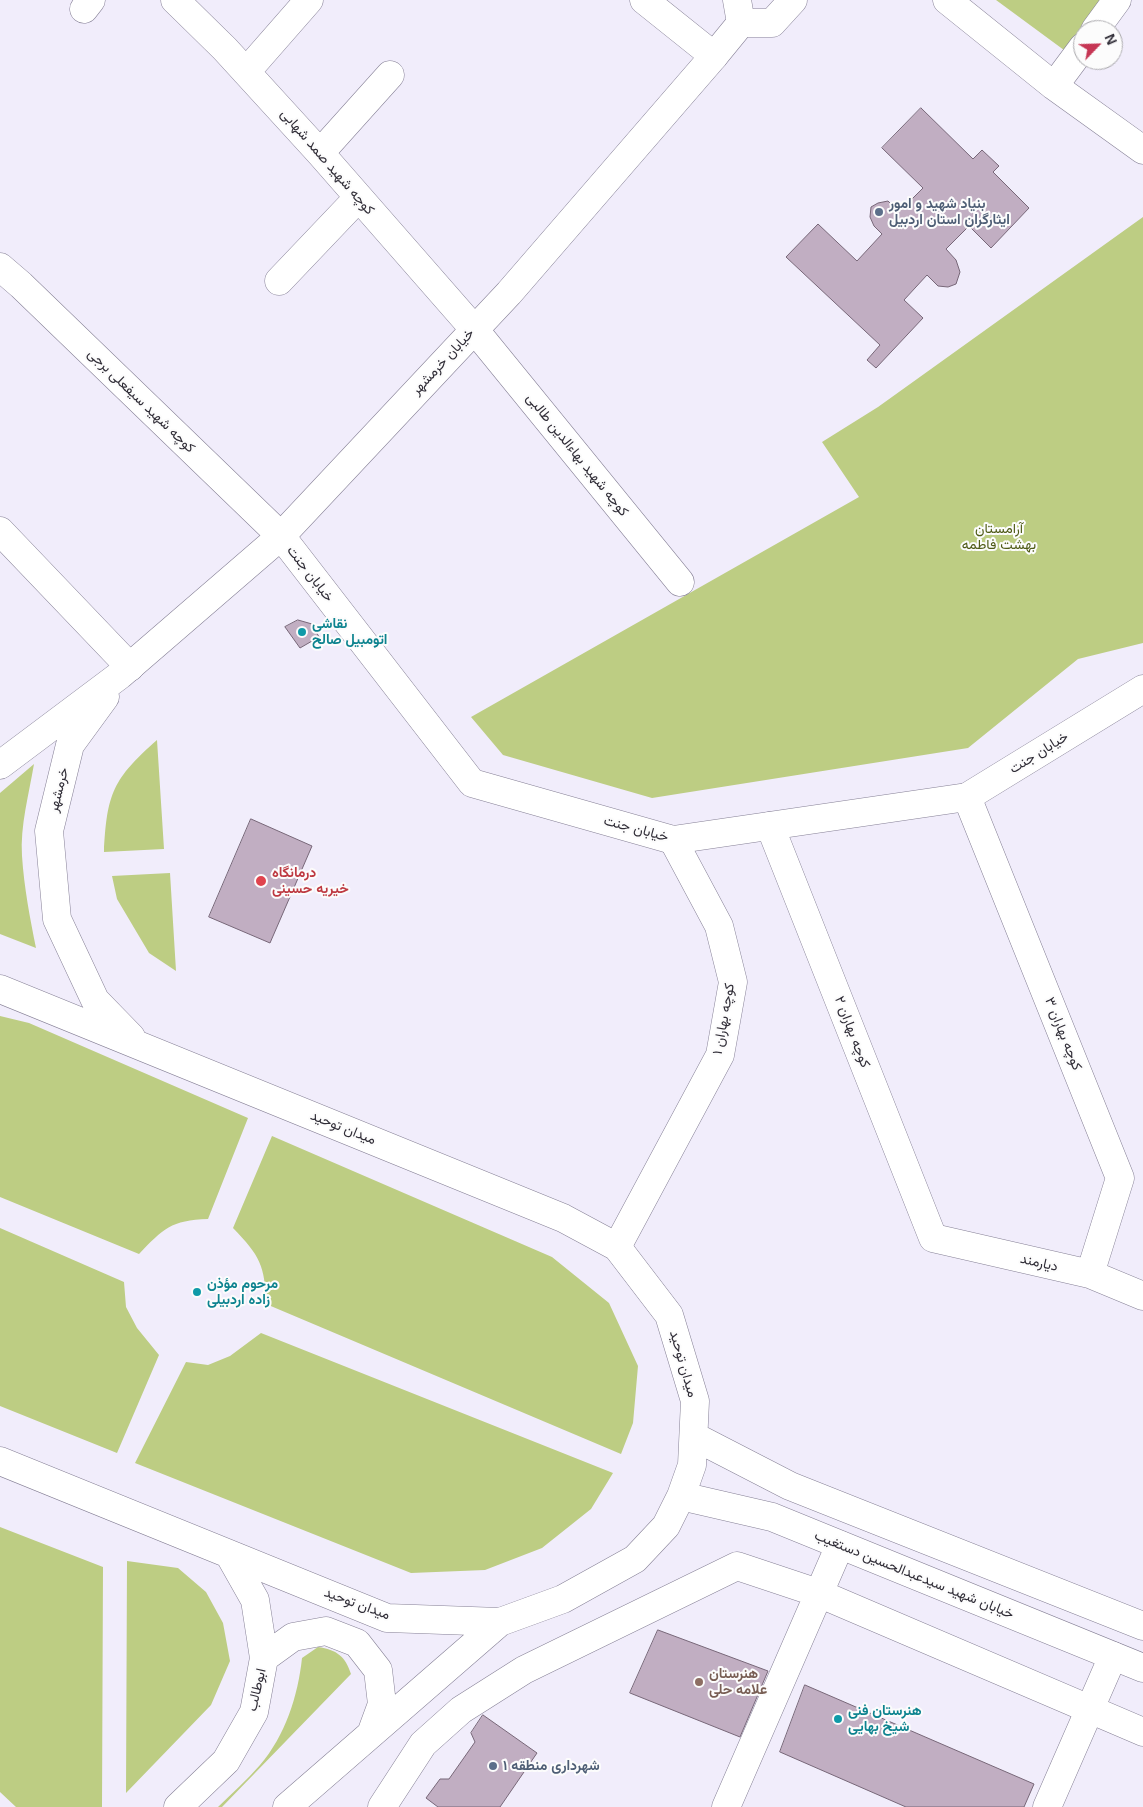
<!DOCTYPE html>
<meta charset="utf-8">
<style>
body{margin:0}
#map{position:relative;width:1143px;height:1807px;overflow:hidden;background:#f1edfb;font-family:Helvetica,sans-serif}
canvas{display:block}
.north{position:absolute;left:1073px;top:20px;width:50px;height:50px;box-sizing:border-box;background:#fcfcfc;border:1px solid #aaa9ad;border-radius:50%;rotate:66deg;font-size:14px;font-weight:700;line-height:20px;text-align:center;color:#302d37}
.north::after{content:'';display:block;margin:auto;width:18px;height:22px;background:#c63654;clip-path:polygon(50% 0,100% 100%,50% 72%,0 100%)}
</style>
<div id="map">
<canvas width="1143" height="1807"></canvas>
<div class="north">N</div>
</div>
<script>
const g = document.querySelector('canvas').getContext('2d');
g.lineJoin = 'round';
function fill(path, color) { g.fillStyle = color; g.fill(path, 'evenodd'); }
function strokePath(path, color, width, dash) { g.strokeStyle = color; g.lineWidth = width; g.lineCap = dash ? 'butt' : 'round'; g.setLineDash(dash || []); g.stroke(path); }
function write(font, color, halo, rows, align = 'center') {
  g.font = font + ' Helvetica,Vazirmatn,sans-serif'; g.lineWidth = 4; g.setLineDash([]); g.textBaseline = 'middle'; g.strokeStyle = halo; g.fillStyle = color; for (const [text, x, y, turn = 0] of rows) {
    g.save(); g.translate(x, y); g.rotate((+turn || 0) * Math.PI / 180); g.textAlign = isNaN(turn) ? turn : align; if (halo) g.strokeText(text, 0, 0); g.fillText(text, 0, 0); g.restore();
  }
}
const green = new Path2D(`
 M 996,0 L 1107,0 L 1068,53 Z
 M 1143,217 L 1143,643 L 1078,659 L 968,748 L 652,798 L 503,755 L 471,717 L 859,497 L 822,442 L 878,407 Z
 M 157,740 L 164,849 L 104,852 C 107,793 113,779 157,740 Z
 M 34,764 C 29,794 20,826 22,856 C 24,887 30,918 36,948 L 0,934 L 0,793 Z
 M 170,873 L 176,971 L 149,953 L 117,899 L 112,876 Z
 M 0,1016 L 29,1023 L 248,1118 L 208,1219 C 171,1220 163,1229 139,1254 L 0,1197 Z
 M 272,1136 L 552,1257 L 609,1303 L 638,1366 L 633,1423 L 621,1454 L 266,1304 C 265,1265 260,1256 233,1228 Z
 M 0,1228 L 124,1282 L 126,1307 L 137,1328 L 159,1355 L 117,1453 L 0,1406 Z
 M 261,1333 L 613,1473 L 591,1509 L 542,1548 L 485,1570 L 411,1573 L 135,1463 L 186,1362 L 208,1365 L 230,1356 Z
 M 0,1527 L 103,1567 L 102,1807 L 16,1807 L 0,1792 Z
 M 127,1561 L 178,1568 L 206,1592 L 223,1623 L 230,1661 L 211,1705 L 126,1793 Z
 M 318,1647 C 337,1650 345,1656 351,1674 L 222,1807 L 218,1807 C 232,1793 247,1780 260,1765 C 285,1736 298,1696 302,1658 Z`);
const building = new Path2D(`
 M 921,108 L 973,159 L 982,150 L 999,166 L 993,172 L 1029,208 L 991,248 L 969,226 L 946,249 L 956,260 L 960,272 L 956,284 L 948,287 L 938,286 L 927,275 L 904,300 L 923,318 L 876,368 L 867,360 L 880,345 L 786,257 L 818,224 L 857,261 L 882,234 L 874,226 L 870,217 L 871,207 L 878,203 L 888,201 L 899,212 L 923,188 L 882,148 Z
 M 298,620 L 312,624 L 319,637 L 300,648 L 285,627 Z
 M 251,819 L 312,846 L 270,943 L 209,917 Z
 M 658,1630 L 768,1671 L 740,1737 L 630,1693 Z
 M 805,1685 L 1034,1784 L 1024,1807 L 906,1807 L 780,1752 Z
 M 483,1715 L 537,1753 L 500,1807 L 438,1807 L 426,1798 L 440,1779 L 449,1779 L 475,1742 L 471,1733 Z`);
const minor = new Path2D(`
 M 175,0 L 225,49 L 320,153 L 474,329 L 680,582
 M 644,0 L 714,56
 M 947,0 L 1054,86 L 1143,150
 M 84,9 L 91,0
 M 1095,30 L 1117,0
 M 246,72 L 309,0
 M 1054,86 L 1083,47
 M 320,153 L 390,75
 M 0,267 L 21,285 L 281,536
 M 279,281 L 358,198
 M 0,531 L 130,667
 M 967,797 L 1120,1178 L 1090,1274
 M 770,826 L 933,1238 L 1090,1274 L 1143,1296
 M 617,1247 L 720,1055 L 733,982 L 719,926 L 673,840
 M 382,1807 L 423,1744 L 461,1710 L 524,1670 L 737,1566 L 818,1593 L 1143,1732
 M 726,1807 L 840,1545
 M 1047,1807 L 1113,1656`);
const tertiary = new Path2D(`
 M 281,536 L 472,783 L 673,840 L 967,797 L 1143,689`);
const secondary = new Path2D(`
 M 741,23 L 772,23 L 793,0
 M 105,697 L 70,745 L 49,831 L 57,919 L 95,1000 L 131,1037
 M 0,765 L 120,675 L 281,536 L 509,293 L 714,56 L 741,23 L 737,0
 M 0,989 L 563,1218 L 617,1247 L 669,1315 L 695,1401 L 692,1465 L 681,1496 L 666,1526 L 635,1559 L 563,1599 L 500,1622 L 387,1618 L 0,1461
 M 695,1437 L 790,1486 L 1143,1626
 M 681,1496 L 772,1517 L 1143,1668
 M 264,1658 L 293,1637 L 326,1631 L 357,1643 L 378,1670 L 382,1704 L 371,1734
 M 178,1807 L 226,1761 L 254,1712 L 264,1658 L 255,1600 L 229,1554
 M 287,1807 L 500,1622`);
const markers = [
 [879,212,5,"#5c6f8a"],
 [302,632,5,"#0f9aa8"],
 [261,881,6,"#e0444e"],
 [197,1292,5,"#0f9aa8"],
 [699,1682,5,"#8d6e63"],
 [838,1719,5,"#0f9aa8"],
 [493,1766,5,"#5c6f8a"]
];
const streetNames = [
 ["کوچه شهید صمد شهابی",327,162,49],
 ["خیابان خرمشهر",443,362,-47],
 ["کوچه شهید سیفعلی برجی",141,401,44],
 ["کوچه شهید بهاءالدین طالبی",577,455,51],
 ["خیابان جنت",310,574,52],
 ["خیابان جنت",1039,753,-32],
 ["خرمشهر",59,790,-76],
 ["خیابان جنت",636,829,15],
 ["کوچه بهاران ۱",724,1019,-80],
 ["کوچه بهاران ۲",852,1032,69],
 ["کوچه بهاران ۳",1063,1034,68],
 ["میدان توحید",343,1128,22],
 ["دیارمند",1039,1263,13],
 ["میدان توحید",683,1364,74],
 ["خیابان شهید سیدعبدالحسین دستغیب",914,1575,22],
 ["میدان توحید",357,1604,20],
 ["ابوطالب",257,1690,-77]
];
const serviceNames = [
 ["بنیاد شهید و امور",889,204],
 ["ایثارگران استان اردبیل",889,220],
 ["شهرداری منطقه ۱",503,1766]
];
const parkNames = [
 ["آرامستان",999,529],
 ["بهشت فاطمه",999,545]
];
const cultureNames = [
 ["نقاشی",312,624],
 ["اتومبیل صالح",312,640],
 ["مرحوم مؤذن",207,1284],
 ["زاده اردبیلی",207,1300],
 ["هنرستان فنی",848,1711],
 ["شیخ بهایی",848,1727]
];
const healthNames = [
 ["درمانگاه",272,873],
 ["خیریه حسینی",272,889]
];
const educationNames = [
 ["هنرستان",709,1674],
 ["علامه حلی",709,1690]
];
fill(green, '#bdcd83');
fill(building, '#c1aec2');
strokePath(building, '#776778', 1);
strokePath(minor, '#868096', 29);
strokePath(tertiary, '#868096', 29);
strokePath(secondary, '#868096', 29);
strokePath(minor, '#fff', 28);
strokePath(tertiary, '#fff', 28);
strokePath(secondary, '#fff', 28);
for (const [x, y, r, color] of markers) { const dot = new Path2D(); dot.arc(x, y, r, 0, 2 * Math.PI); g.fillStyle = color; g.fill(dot); strokePath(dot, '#fcfcfc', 2); }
write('14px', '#302d37', '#fcfcfc', streetNames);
write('bold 14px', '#4e5e75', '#fcfcfc', serviceNames, 'left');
write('14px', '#4f5b17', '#fcfcfc', parkNames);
write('bold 14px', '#0d838f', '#fcfcfc', cultureNames, 'left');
write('bold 14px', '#be3a42', '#fcfcfc', healthNames, 'left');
write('bold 14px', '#785e54', '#fcfcfc', educationNames, 'left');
</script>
